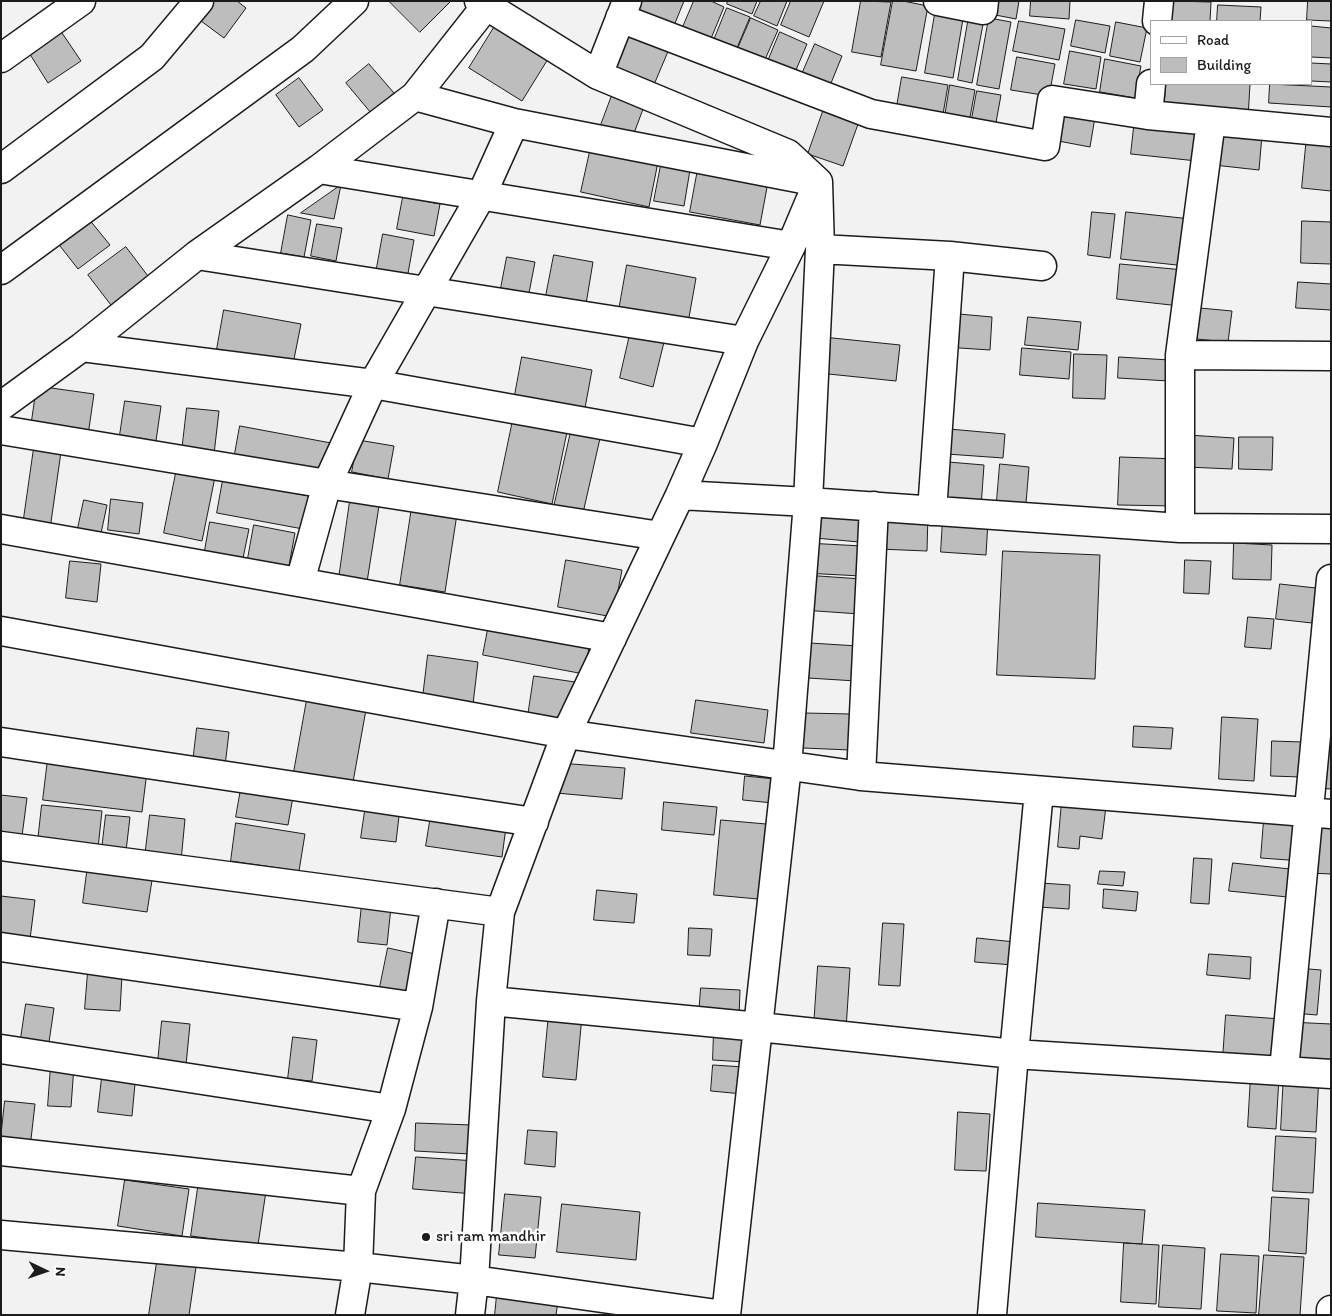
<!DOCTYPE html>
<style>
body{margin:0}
#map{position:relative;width:1332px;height:1316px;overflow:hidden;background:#f2f2f2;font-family:Itim,sans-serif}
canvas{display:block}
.frame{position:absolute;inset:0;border:2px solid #1c1c1c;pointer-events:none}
.legend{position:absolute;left:1150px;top:20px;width:162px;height:65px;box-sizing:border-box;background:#fff;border:1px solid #a4a4a4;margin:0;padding:6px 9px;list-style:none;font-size:15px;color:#1c1c1c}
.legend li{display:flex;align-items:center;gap:10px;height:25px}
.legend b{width:25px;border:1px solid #a4a4a4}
.north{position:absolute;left:20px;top:1246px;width:50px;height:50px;-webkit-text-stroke:4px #fff;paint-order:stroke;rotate:93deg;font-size:14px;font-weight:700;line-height:20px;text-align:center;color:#1c1c1c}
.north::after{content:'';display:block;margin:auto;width:18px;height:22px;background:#1c1c1c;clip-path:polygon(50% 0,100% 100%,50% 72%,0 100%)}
</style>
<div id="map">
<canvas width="1332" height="1316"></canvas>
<div class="frame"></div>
<ul class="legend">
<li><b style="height:6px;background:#fff"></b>Road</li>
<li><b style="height:14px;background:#bdbdbd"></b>Building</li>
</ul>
<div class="north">N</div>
</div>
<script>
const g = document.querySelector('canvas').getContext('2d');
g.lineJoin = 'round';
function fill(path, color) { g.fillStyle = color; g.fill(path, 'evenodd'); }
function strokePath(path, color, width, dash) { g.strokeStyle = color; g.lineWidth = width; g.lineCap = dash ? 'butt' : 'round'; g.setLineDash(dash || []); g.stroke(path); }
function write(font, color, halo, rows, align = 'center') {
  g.font = font + ' Itim,sans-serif'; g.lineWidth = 5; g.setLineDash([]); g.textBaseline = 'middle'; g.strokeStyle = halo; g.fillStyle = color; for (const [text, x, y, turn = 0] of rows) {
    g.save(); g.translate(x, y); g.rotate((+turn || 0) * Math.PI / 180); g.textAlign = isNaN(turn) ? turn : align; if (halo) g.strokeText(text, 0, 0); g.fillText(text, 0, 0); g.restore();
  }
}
const building = new Path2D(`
 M 209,1 L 237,1 L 246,8 L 224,38 L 197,18 Z
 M 389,1 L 451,1 L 420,32 Z
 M 638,1 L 684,1 L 671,33 L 632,17 Z
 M 694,1 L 711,1 L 724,7 L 708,46 L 680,34 Z
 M 728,1 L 757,1 L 752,14 L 727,4 Z
 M 761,1 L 787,1 L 777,26 L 754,16 Z
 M 791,1 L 824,1 L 809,37 L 781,25 Z
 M 861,1 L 891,2 L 881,57 L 852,52 Z
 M 893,1 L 903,1 L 928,6 L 916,71 L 881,65 Z
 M 987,1 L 1019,1 L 1016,19 L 985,13 Z
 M 1031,1 L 1070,1 L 1069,19 L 1030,16 Z
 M 1173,1 L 1211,2 L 1210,21 L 1172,21 Z
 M 1308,1 L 1331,1 L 1331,21 L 1307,20 Z
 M 1218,5 L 1261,7 L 1260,21 L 1217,21 Z
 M 727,8 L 750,17 L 734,55 L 712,45 Z
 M 936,8 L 964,13 L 953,78 L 925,73 Z
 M 969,16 L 984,19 L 972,83 L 958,80 Z
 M 751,18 L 778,30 L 763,64 L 736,53 Z
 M 989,18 L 1011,22 L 999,89 L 977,85 Z
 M 1076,20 L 1110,26 L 1105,53 L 1071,46 Z
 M 1019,21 L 1065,29 L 1059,60 L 1013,51 Z
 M 1116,22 L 1147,28 L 1140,62 L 1110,56 Z
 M 495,26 L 548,59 L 522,101 L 469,68 Z
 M 633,26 L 672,42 L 653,87 L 615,71 Z
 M 1311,26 L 1331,28 L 1331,58 L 1311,57 Z
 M 58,27 L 81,61 L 48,83 L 26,48 Z
 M 780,32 L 807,44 L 793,77 L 766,66 Z
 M 815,44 L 842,56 L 827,93 L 799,81 Z
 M 1070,51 L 1101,57 L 1096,89 L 1064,84 Z
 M 1017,57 L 1055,64 L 1049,96 L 1011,90 Z
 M 1105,59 L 1141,66 L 1135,98 L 1100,92 Z
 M 1311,63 L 1331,64 L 1331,82 L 1311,81 Z
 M 369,64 L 394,93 L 371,113 L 346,83 Z
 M 902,77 L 948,85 L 942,120 L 896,112 Z
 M 299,78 L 323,110 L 299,127 L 276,95 Z
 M 1166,84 L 1250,84 L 1248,118 L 1164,113 Z
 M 1270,84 L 1331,87 L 1331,107 L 1269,103 Z
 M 950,85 L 975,90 L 968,128 L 944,123 Z
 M 614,90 L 646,101 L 630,144 L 598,133 Z
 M 977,91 L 1001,95 L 995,128 L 971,124 Z
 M 827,100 L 862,113 L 843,166 L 808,154 Z
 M 1059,104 L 1096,111 L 1090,147 L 1053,140 Z
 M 1135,118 L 1201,125 L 1197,161 L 1131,154 Z
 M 1218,130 L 1262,135 L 1259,170 L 1214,165 Z
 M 1307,135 L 1331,138 L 1331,191 L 1302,188 Z
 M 591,147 L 658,162 L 649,207 L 581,192 Z
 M 661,165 L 690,170 L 684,206 L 654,201 Z
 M 698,169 L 768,182 L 760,225 L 690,212 Z
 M 341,185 L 334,219 L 301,213 Z
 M 403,197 L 440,204 L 434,236 L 397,229 Z
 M 1092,212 L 1115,214 L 1110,258 L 1088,255 Z
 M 1126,212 L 1191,219 L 1186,266 L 1121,259 Z
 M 84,213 L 110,245 L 78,269 L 53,237 Z
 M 288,215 L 311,220 L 304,257 L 281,253 Z
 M 1302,221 L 1331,222 L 1331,264 L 1301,263 Z
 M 317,224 L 342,228 L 336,261 L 311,256 Z
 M 383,234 L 414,240 L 407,279 L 376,273 Z
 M 126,247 L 154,284 L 117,313 L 88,275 Z
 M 554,255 L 593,262 L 586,304 L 546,296 Z
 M 507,257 L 535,262 L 529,293 L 501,288 Z
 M 1120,264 L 1184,270 L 1180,306 L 1117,299 Z
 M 627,265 L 696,278 L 688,323 L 619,310 Z
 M 1298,282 L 1331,284 L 1331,310 L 1296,308 Z
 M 1189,307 L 1232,311 L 1228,342 L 1186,338 Z
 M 224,310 L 301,324 L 293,364 L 217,349 Z
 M 948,313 L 992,317 L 990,350 L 945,347 Z
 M 1028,317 L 1081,322 L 1078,350 L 1025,345 Z
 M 631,330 L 665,338 L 653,387 L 620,378 Z
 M 823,337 L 900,345 L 896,381 L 819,373 Z
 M 1022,348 L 1071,352 L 1069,379 L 1020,375 Z
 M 1074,354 L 1107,355 L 1105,399 L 1073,398 Z
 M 522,357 L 592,370 L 585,408 L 515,395 Z
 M 1119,357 L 1170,360 L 1169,381 L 1118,378 Z
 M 37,386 L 94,394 L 88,435 L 31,427 Z
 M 125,401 L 161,406 L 156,441 L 120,435 Z
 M 187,408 L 219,411 L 214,454 L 182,451 Z
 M 513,420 L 567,432 L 552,504 L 498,492 Z
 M 240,426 L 331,443 L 325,476 L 234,459 Z
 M 572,427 L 601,434 L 583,513 L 554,507 Z
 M 949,429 L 1005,434 L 1003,458 L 947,454 Z
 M 1188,435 L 1234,438 L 1232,469 L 1186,467 Z
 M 1239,437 L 1273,437 L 1272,470 L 1239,469 Z
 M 358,440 L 394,446 L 388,479 L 352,472 Z
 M 34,448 L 61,452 L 50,529 L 23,525 Z
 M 1120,457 L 1178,459 L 1177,506 L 1118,505 Z
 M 948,462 L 984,465 L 981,507 L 944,504 Z
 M 1000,464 L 1029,467 L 1025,515 L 996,512 Z
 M 177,468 L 215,477 L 202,541 L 164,533 Z
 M 223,480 L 309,496 L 303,529 L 217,513 Z
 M 111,499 L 143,503 L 139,534 L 108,530 Z
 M 84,500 L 107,505 L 100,538 L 77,533 Z
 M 350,501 L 379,506 L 367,582 L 339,578 Z
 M 412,507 L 457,514 L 445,592 L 400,585 Z
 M 817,508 L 861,511 L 859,542 L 815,538 Z
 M 879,513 L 928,514 L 927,551 L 878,549 Z
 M 943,518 L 988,521 L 986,555 L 941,552 Z
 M 210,522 L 249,529 L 242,563 L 204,556 Z
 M 254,525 L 295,533 L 288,571 L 247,564 Z
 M 806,543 L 862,546 L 861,576 L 804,573 Z
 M 1234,543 L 1272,545 L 1271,580 L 1233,579 Z
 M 1003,551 L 1100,555 L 1095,679 L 997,675 Z
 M 566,560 L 622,570 L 613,617 L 558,607 Z
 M 1185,560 L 1211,561 L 1209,594 L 1184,593 Z
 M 70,561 L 101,564 L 97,602 L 66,598 Z
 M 804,575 L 862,579 L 860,614 L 802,610 Z
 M 1280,584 L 1316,588 L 1312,623 L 1276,619 Z
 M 1248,617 L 1274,619 L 1271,649 L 1245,647 Z
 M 489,624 L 590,643 L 584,674 L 483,655 Z
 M 810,643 L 858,646 L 856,681 L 808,678 Z
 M 428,655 L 478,662 L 473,704 L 423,697 Z
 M 534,676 L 575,682 L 569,722 L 528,716 Z
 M 308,694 L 367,704 L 353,782 L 294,772 Z
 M 696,700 L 768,710 L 764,743 L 691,733 Z
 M 804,713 L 851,714 L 850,750 L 803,748 Z
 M 1222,717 L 1258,719 L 1254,781 L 1219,779 Z
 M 1134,726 L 1173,728 L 1171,749 L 1133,747 Z
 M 197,728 L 229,732 L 225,766 L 193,762 Z
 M 1272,741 L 1303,742 L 1301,777 L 1271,776 Z
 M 1317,750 L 1331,751 L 1331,789 L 1315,788 Z
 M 48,759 L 147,771 L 142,812 L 43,800 Z
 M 559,763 L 625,768 L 622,799 L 556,793 Z
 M 745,776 L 775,779 L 773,803 L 743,800 Z
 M 242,783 L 294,791 L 288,825 L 236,817 Z
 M 1,795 L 27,798 L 22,836 L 1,833 Z
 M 1062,801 L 1106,806 L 1102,839 L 1080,836 L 1079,849 L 1058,847 Z
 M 664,802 L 717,807 L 714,835 L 662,830 Z
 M 42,805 L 102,811 L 98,848 L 38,841 Z
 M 365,811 L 399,816 L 396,842 L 361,838 Z
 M 106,815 L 130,817 L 126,851 L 102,849 Z
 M 150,815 L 185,819 L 181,861 L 145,857 Z
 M 431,815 L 506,827 L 502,857 L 426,846 Z
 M 721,820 L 766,824 L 758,899 L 714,895 Z
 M 1264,820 L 1305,823 L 1302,861 L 1261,858 Z
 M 236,823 L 305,834 L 299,871 L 231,861 Z
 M 1312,826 L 1331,827 L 1331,874 L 1309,873 Z
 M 1194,858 L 1212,859 L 1209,904 L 1191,903 Z
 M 1233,863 L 1300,870 L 1297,898 L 1229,891 Z
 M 88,865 L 153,874 L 147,912 L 83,903 Z
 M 1100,871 L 1125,872 L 1123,886 L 1098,884 Z
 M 1041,883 L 1070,885 L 1069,909 L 1039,907 Z
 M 1104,889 L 1138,892 L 1136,911 L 1103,908 Z
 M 597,890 L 637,894 L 634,923 L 594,920 Z
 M 1,896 L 35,900 L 30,939 L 1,935 Z
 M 362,904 L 391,907 L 387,945 L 358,942 Z
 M 883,923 L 904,924 L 900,986 L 879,985 Z
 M 689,928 L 712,929 L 710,956 L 688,955 Z
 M 977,938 L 1015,942 L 1013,965 L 975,962 Z
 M 388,948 L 420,955 L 412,994 L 380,987 Z
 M 1209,954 L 1251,957 L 1250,979 L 1207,975 Z
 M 818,966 L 850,968 L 846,1029 L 814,1026 Z
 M 1297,968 L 1321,970 L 1317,1015 L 1293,1013 Z
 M 88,972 L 122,975 L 120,1011 L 85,1009 Z
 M 701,988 L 740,990 L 739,1018 L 699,1015 Z
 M 26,1004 L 54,1008 L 48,1049 L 20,1045 Z
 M 549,1013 L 582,1016 L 576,1080 L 543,1077 Z
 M 1226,1015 L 1281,1019 L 1279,1061 L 1223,1058 Z
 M 162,1021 L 190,1024 L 186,1065 L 158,1062 Z
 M 1289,1022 L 1331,1024 L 1331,1069 L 1286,1067 Z
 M 714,1030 L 747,1032 L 745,1062 L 713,1060 Z
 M 293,1037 L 317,1040 L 312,1081 L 288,1079 Z
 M 51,1065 L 74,1066 L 71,1107 L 48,1106 Z
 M 713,1065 L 744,1067 L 743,1094 L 711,1091 Z
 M 103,1069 L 136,1073 L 132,1116 L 98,1112 Z
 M 1284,1072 L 1319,1075 L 1316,1132 L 1281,1130 Z
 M 1251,1075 L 1279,1077 L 1276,1129 L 1248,1127 Z
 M 5,1101 L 35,1104 L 30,1148 L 1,1138 Z
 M 958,1112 L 990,1114 L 986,1171 L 955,1170 Z
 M 416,1123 L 472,1125 L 470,1154 L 415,1151 Z
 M 528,1130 L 557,1132 L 555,1167 L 525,1164 Z
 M 1276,1136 L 1316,1138 L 1313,1193 L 1273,1191 Z
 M 416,1157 L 476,1161 L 474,1194 L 413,1189 Z
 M 125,1180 L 189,1189 L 182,1236 L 118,1226 Z
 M 199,1181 L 266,1191 L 258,1245 L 191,1236 Z
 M 505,1194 L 541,1197 L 535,1258 L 499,1255 Z
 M 1272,1197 L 1309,1199 L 1306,1254 L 1269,1251 Z
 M 1038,1203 L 1145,1210 L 1142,1244 L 1036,1237 Z
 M 562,1204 L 640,1212 L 636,1260 L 557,1252 Z
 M 1124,1243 L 1159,1245 L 1156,1304 L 1121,1302 Z
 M 1163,1245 L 1205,1248 L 1201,1309 L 1159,1307 Z
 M 1221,1254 L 1259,1256 L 1256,1313 L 1217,1311 Z
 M 1264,1255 L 1304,1257 L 1300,1315 L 1259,1315 Z
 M 157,1262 L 196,1267 L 189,1315 L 149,1315 Z
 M 497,1295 L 558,1301 L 556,1315 L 495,1315 Z`);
const street = new Path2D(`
 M 479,1 L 598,75 L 788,154 L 818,182 L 820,249 L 808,502 L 787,766 L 726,1315
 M 938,1 L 983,10 L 984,1
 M 620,18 L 871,114 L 1045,146 L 1052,100 L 1148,115 L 1331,132
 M 1157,21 L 1159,1
 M 1,58 L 81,1
 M 598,75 L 627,1
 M 415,96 L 514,123 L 818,182 L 791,246 L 744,341 L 703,443 L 680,495 L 566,734 L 500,912 L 491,1001 L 474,1280 L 470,1315
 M 1148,115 L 1151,84
 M 1,169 L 152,57 L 199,1
 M 319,169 L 791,246
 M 820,249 L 950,256 L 932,511
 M 197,255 L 744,341
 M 950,256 L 1042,266
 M 1,270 L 303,49 L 354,1
 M 82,347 L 373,384 L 703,443
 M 1180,355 L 1331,356
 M 1,406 L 82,347 L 197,255 L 319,169 L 415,96 L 486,6
 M 1,430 L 327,484 L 660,536
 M 680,495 L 808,502 L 1180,528 L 1331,529
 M 1180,528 L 1180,355 L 1211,121
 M 1,529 L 612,638
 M 300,582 L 327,484 L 373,384 L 481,196 L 514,123
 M 1,631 L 566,734 L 861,776 L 1331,814
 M 1,742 L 534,822
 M 861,776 L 874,506
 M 1,846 L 500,912
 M 1,947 L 418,1007
 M 491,1001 L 759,1027 L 1014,1054 L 1331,1074
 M 1,1049 L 391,1109
 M 1284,1070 L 1331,579
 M 1,1151 L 361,1191
 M 1,1235 L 358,1267 L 474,1280 L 724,1315
 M 350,1315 L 358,1267 L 361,1191 L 391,1109 L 418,1007 L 436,903
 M 992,1315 L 1014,1054 L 1039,791
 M 1331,1315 L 1331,1310`);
const markers = [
 [426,1237,5,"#1c1c1c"]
];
const poiNames = [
 ["sri ram mandhir",436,1237]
];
fill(building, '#bdbdbd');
strokePath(building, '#1c1c1c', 1);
strokePath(street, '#1c1c1c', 31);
strokePath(street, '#fff', 28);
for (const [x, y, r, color] of markers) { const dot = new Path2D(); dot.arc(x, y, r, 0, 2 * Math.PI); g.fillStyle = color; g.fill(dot); strokePath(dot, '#fff', 2); }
write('16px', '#1c1c1c', '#fff', poiNames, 'left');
</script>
